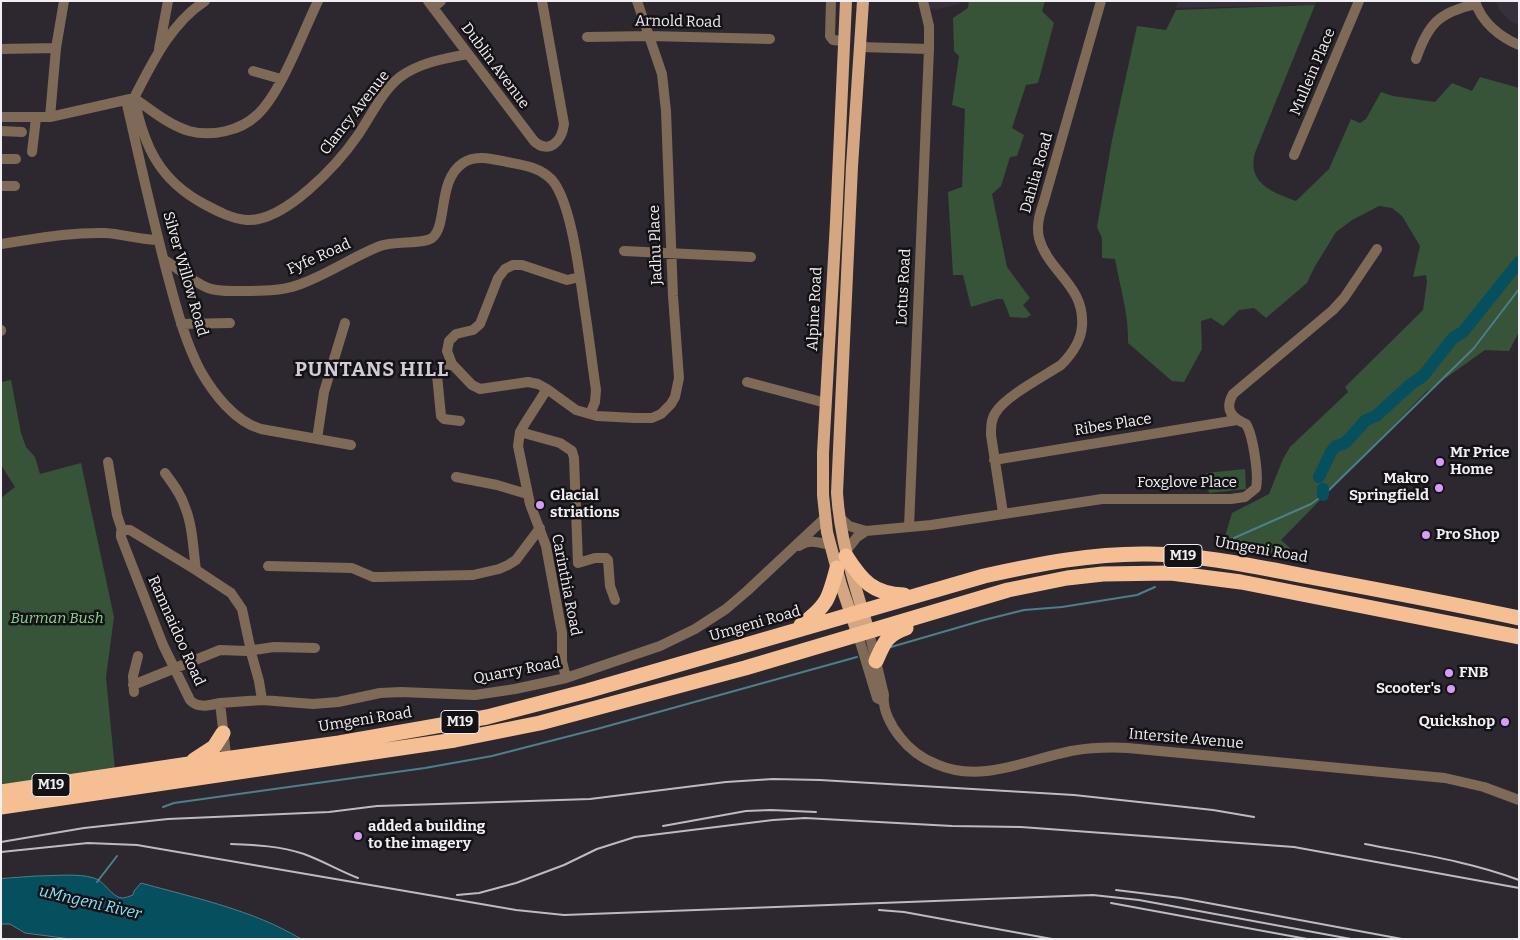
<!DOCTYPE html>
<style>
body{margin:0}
#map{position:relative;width:1520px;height:940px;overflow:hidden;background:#2d2830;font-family:Bitter,serif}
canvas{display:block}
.frame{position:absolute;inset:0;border:2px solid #f2eff4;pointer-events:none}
</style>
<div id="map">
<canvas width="1520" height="940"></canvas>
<div class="frame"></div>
</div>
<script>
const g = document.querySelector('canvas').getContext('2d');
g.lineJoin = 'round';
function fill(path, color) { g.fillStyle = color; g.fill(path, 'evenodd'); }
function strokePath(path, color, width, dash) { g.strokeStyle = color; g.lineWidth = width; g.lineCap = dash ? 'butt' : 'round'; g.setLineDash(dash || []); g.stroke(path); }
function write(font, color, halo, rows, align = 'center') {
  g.font = font + ' Bitter,serif'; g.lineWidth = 5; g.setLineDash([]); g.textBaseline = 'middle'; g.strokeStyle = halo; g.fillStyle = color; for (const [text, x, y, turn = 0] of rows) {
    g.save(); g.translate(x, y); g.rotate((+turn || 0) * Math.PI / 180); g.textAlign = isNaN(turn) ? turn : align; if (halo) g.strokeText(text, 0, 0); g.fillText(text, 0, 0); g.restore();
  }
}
const built = new Path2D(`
 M 920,1 L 961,1 L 960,4 L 938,9 L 920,8 Z
 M 1178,1 L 1317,1 L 1315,5 L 1176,8 Z
 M 1495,1 L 1519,1 L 1519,25 L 1512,22 L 1501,12 Z`);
const green = new Path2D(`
 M 969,1 L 1045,1 L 1042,11 L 1054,23 L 1038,83 L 1026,85 L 1012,128 L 1024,135 L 1017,156 L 1010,157 L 1001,186 L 992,194 L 1007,267 L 1030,298 L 1023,305 L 1031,315 L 1026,318 L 1010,317 L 1003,299 L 997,299 L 971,307 L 963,275 L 953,275 L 948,192 L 962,187 L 965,109 L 952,105 L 959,56 L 954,51 L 953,18 L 968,8 Z
 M 1315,5 L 1261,138 C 1259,144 1255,151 1254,157 C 1249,185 1275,193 1296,201 L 1329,169 L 1351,119 L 1360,123 L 1366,119 L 1381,92 L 1393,96 L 1435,102 L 1452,83 L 1472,91 L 1480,77 L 1519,88 L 1519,332 L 1509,351 L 1485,350 L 1426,392 L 1281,540 L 1290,548 L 1289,556 L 1223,543 L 1232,513 L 1269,494 L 1283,459 L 1290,447 L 1348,392 L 1345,387 L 1423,310 L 1427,282 L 1426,275 L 1413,277 L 1420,246 L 1402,216 L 1392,208 L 1379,206 L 1352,220 L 1336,232 L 1314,268 L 1307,283 L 1266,318 L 1254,308 L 1239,310 L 1223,326 L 1211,318 L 1201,321 L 1202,349 L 1184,382 L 1172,381 L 1128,343 C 1129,315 1120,287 1115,259 L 1102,258 L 1102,238 L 1097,227 L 1112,140 L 1137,26 L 1166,30 L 1176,10 Z
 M 11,380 L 21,433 L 26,447 L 35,457 L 40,474 L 81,463 L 114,617 L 106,677 L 115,770 L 1,786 L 1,498 L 15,487 L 1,465 L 1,382 Z
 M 1245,469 L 1246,489 L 1209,493 L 1206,473 Z`);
const water = new Path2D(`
 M 36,876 C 53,876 78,873 94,878 C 105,881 111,897 122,898 C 125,898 130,896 133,895 L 134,891 L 141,883 C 195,898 253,910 301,939 L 71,939 L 25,933 L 10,924 L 1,924 L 1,879 Z`);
const stream = new Path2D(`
 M 1234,538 L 1311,504 L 1326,493 L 1474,348 L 1519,289
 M 891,647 L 984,620 L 1024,610 L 1062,607 L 1137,595 L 1155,587
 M 163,807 L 174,803 L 425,768 L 492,756 L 597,729 L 857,657
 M 97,882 L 117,856`);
const river = new Path2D(`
 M 1319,477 L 1331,452 L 1336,446 L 1343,444 L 1348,440 L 1366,420 L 1376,416 L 1411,384 L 1423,376 L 1453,338 L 1463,332 L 1519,262
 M 1323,489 L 1323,495`);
const minor = new Path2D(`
 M 428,1 L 534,141 C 549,155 562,141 564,124 L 542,1
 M 831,1 L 830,36 L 833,40 L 843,41
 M 1475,1 C 1481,22 1500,37 1519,45
 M 433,8 L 441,1
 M 587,37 L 649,36 L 770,39
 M 860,47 L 929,49
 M 1,49 L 56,48
 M 159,49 L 168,1
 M 1416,59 C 1428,24 1439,12 1476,4
 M 253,71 L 281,79
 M 134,98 C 144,146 159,180 204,204 C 217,211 232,219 247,220 C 285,222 338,164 358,135 C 371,116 382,91 400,77 C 420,62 444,59 468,54
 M 134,98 C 151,110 169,125 189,131 C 212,137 240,131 257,115 C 281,93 303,32 318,1
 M 134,98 C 152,63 171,23 205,1
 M 126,100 C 139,158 152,216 167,273 C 176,306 184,339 200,370 C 213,393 235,422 261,429 L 351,445
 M 1,117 L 50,117 L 130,99
 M 50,117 L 56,48 L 64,1
 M 1,131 L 22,132
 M 32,152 L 36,118
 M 1294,155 L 1359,1
 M 1,159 L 16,159
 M 1,186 L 15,186
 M 1,244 C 35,239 70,232 105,233 C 123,234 140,240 158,240
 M 624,251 L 751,257
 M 164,260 C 179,268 192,282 208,288 C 219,292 231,291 242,291 C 261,291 281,291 298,285 C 327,275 352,257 380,246 C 394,241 424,244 432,238 C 448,226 437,180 463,163 C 475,154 493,159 507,162 C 523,165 540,167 552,180 C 572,203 580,279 585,311 C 589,337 592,363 596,390 L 595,402 L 590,414
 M 580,277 L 567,280 L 522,265 L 513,265 L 505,269 L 498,278 L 480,324 L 473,330 L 456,334 L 449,341 L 447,351 L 452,364 L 472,385 L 480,389 L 528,382 L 538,384 L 547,389 L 576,410 L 597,416 L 635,418 L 652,418 L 661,414 L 671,404 L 675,397 L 679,378 L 673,296 L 666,111 L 662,74 L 637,1
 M 181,324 L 230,323
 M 1,331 L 1,330
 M 451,362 L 437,375 L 441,416 L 444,419 L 460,421
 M 747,382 L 826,403
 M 547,389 L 524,425 L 520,432 L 518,446 L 530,504 L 546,546 L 562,633 L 562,661 L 566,678
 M 520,432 L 560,443 L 572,451 L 574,458 L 578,563 L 595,558 L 606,558 L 608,560 L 610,586 L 615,600
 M 317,439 L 324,392 L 345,323
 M 994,460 L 1237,420
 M 108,462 L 117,515 L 122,530
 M 165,473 C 173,484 181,494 185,507 C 193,527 193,549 196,570 L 231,593 L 242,609 L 252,656 L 259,681 L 262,700
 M 456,477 L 497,485 L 527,494
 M 1003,513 L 991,435 C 991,427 991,419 996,412 C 1006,396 1044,376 1061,365 C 1072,354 1081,342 1082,326 C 1085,285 1048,272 1039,238 C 1036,225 1040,213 1044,201 L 1101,1
 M 839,517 L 849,526 L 866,531 L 931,525 L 1102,499 L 1231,499 L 1245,497 L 1256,488 C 1259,475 1253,435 1246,424 C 1232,418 1224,410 1233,394 L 1333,310 L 1344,298 L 1377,249
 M 909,527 L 929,49 L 929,26 L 923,1
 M 799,546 C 809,539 818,542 830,545
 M 846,551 L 857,537 L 866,531
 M 268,566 L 352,568 L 373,577 L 379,577 L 473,575 L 499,569 L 508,565 L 516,560 L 540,528
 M 196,570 L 130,530 L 125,530 L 121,532 L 121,537 L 163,645 L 190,700 C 198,709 210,705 220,703
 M 869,632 L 884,695 C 882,709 891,726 900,737 C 910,750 921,758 936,764 C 981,784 1026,760 1071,751 C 1089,748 1109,747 1128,748 L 1445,778 L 1484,787 L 1519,800
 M 858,635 L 877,698 L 883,701
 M 133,685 L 220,650 L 247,651 L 274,647 L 315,648
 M 134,692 L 133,676 L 138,656
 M 227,763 L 220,703 L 262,700 L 313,704 L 338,702 L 380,693 L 401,692 L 475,695 L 515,689 L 566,678 L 660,646 L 695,629 L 726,609 L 747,591 L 825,518`);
const major = new Path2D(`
 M 846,1 L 836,222 L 823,453 L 823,495 L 827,532 L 841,585 L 858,635
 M 863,1 L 852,166 L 837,493 C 840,541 855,586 869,632`);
const highway = new Path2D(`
 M 846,556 C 862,581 873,594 904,595
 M 801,625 C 827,606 829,599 837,568
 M 876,661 C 884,643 886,635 906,628
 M 194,760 L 214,747 L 223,733
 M 1,792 L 189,764 L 339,743 L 487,717 L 587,691 L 984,576 C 1038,564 1093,553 1149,554 C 1204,555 1257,567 1310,577 C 1380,590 1449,603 1519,618
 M 1,807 L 455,740 L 540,723 L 745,668 L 1008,590 L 1067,578 L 1103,574 L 1171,573 L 1241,582 L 1519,637`);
const rail = new Path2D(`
 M 663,826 L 746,811 L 771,810 L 816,812
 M 1,842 L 84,828 L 168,819 L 329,812 L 377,806 L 590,799 L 726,782 L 773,779 L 820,780 L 1074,795 L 1213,810 L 1254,817
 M 231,844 C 256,845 280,846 304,854 C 323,861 340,871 358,878
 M 1365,844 C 1417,854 1469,861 1519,880
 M 1,852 L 88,843 L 137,845 L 516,910 L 564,915 L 1093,895 L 1139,900 L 1351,939
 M 1116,890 L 1181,898 L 1402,939
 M 457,895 L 479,893 L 516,883 L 564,865 L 597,849 L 635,837 L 773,820 L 805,818 L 952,826 L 1021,827 L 1294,847 L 1519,888
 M 1111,903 L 1307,939
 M 879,910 L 904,912 L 1052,939`);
const markers = [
 [1440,462,5,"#d79bf9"],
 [1439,488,5,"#d79bf9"],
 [540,505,5,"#d79bf9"],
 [1426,535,5,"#d79bf9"],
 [1449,673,5,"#d79bf9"],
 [1451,689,5,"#d79bf9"],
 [1505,722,5,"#d79bf9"],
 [358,836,5,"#d79bf9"]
];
const shields = [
 [1183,556,38],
 [460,722,38],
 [51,785,38]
];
const shieldNames = [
 ["M19",1183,556],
 ["M19",460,722],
 ["M19",51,785]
];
const streetNames = [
 ["Arnold Road",678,22,1],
 ["Dublin Avenue",495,66,53],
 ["Mullein Place",1313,72,-67],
 ["Clancy Avenue",355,113,-52],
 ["Dahlia Road",1037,173,-74],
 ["Jadhu Place",656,245,-92],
 ["Fyfe Road",319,257,-24],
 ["Silver Willow Road",185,274,74],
 ["Lotus Road",904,287,-87],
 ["Alpine Road",815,309,-87],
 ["Ribes Place",1113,425,-9],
 ["Foxglove Place",1187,483],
 ["Umgeni Road",1261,550,10],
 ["Carinthia Road",566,585,79],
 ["Umgeni Road",755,624,-16],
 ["Ramnaidoo Road",176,631,66],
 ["Quarry Road",517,671,-11],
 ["Umgeni Road",365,720,-9],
 ["Intersite Avenue",1186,739,5]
];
const poiNames = [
 ["Mr Price",1450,453],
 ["Home",1450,470],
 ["Makro",1429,479,"right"],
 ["Springfield",1429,496,"right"],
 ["Glacial",550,496],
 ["striations",550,513],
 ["Pro Shop",1436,535],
 ["FNB",1459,673],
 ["Scooter's",1441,689,"right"],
 ["Quickshop",1495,722,"right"],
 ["added a building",368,827],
 ["to the imagery",368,844]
];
const parkNames = [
 ["Burman Bush",57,619]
];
const waterNames = [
 ["uMngeni River",90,903,13]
];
const districtNames = [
 ["PUNTANS HILL",372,370]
];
fill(built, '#372f3c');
fill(green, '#375338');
fill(water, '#054f5e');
strokePath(water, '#4c7f8b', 1);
strokePath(stream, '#4c7f8b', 2);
strokePath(river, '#054f5e', 12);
strokePath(minor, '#7f6957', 10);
strokePath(major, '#d4a782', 12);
strokePath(highway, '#f6bf93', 15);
strokePath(rail, '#bdbac0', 2);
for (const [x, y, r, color] of markers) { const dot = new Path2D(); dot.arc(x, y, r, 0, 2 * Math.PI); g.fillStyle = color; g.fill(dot); strokePath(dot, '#141215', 2); }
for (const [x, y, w] of shields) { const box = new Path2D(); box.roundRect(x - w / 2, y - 11.5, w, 23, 4); g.fillStyle = '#141215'; g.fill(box); strokePath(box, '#f2eff4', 1); }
write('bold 14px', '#f2eff4', null, shieldNames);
write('15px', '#f2eff4', '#141215', streetNames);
write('bold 15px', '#f2eff4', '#141215', poiNames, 'left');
write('italic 15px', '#8dd290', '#141215', parkNames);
write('italic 16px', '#88e2fb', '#141215', waterNames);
g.letterSpacing = '1px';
write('bold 20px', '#d1cbd5', '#141215', districtNames);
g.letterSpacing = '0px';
</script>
